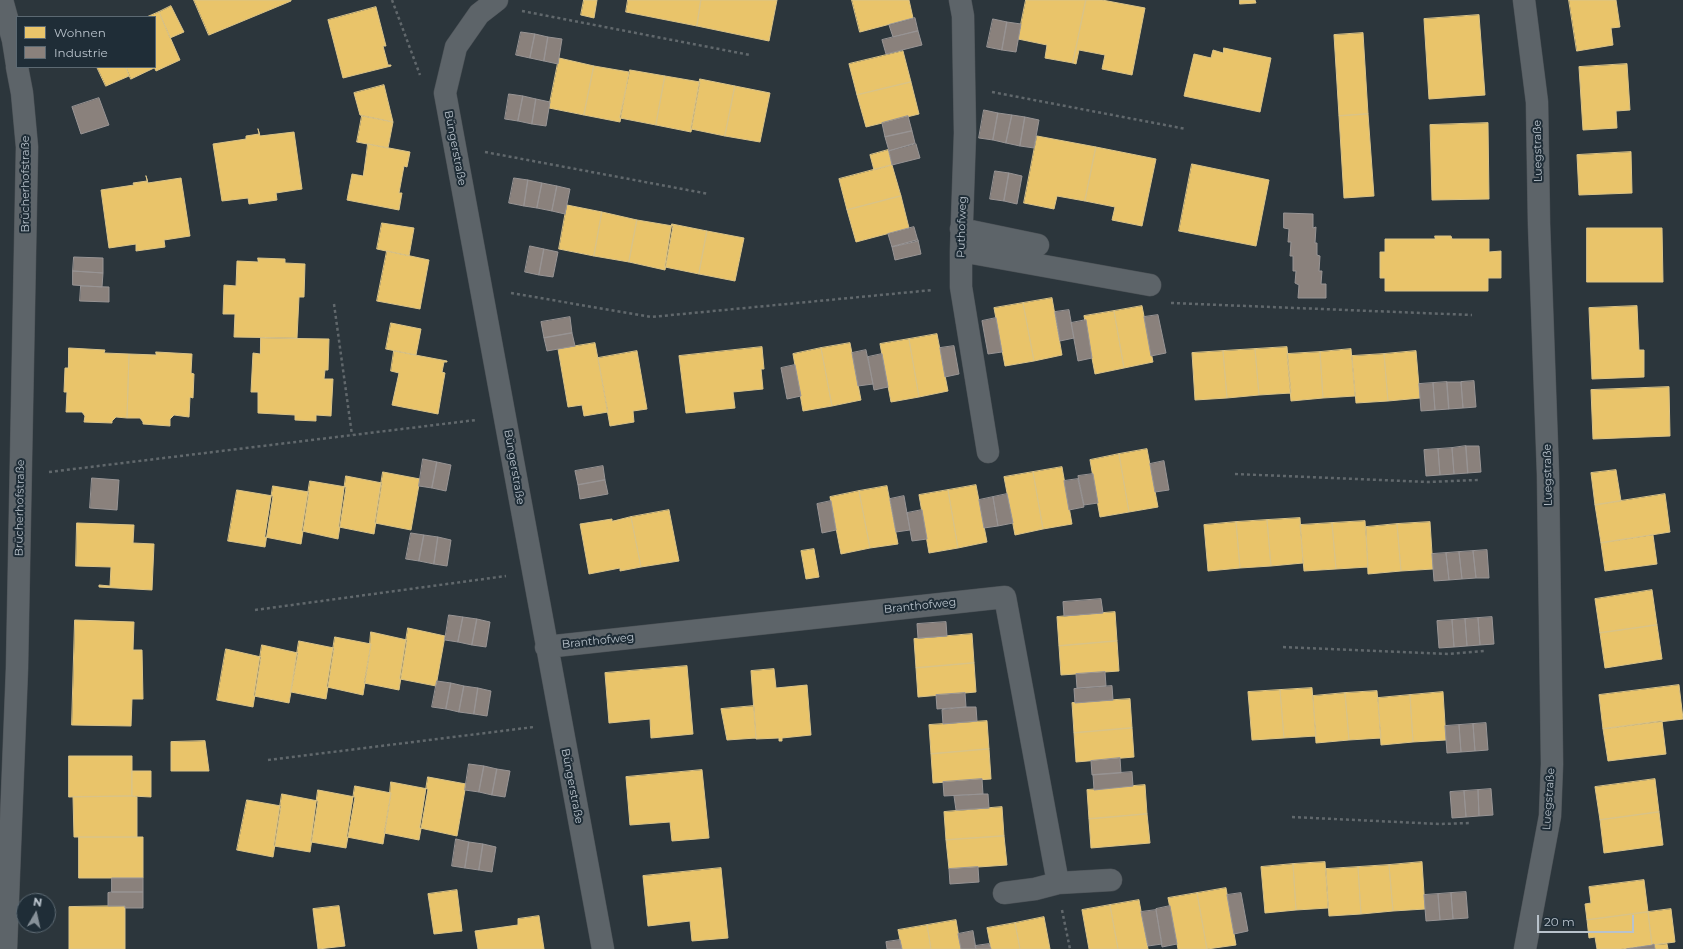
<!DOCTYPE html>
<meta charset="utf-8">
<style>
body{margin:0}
#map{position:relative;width:1683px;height:949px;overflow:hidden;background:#2c363c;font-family:Montserrat,sans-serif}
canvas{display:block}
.legend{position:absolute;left:16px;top:16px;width:140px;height:52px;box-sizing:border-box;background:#1f2d37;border:1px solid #5c6972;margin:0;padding:5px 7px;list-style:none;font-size:12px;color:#b8c2cb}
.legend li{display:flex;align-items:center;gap:8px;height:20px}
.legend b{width:20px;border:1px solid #5c6972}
.north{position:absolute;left:16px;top:893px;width:40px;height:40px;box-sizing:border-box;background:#1f2d37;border:1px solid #5c6972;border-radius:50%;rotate:9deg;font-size:11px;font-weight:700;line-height:16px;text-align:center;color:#b8c2cb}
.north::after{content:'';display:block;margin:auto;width:14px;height:18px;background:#879199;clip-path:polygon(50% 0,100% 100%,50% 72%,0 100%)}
.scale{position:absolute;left:1537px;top:915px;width:97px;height:18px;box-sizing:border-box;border:2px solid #b8c2cb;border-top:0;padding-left:5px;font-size:12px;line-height:14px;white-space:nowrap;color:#b8c2cb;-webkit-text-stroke:3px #1f2d37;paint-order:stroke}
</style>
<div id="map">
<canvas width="1683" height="949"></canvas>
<ul class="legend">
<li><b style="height:11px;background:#e9c46a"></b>Wohnen</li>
<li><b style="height:11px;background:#8a817c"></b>Industrie</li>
</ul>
<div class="north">N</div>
<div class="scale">20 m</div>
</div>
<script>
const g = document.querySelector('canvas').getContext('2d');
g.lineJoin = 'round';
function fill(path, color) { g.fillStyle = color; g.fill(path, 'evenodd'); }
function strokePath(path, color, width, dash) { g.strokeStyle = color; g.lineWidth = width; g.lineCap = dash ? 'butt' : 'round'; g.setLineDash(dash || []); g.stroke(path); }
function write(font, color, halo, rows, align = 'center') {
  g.font = font + ' Montserrat,sans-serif'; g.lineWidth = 4; g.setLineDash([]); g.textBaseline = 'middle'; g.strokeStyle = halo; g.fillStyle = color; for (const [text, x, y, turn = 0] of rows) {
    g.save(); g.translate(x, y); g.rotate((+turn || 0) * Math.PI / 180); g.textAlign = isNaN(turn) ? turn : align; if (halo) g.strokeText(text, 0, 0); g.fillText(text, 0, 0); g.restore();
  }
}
const homes = new Path2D(`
 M 194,0 L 291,0 L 291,1 L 209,35 Z
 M 584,0 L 597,0 L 594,18 L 581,15 Z
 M 628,0 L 701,0 L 697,26 L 626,12 Z
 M 701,0 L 777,0 L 769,41 L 697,26 Z
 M 852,0 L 909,0 L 913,18 L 860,32 Z
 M 1026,0 L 1086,0 L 1073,63 L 1045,58 L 1047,45 L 1018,39 Z
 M 1086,0 L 1102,0 L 1145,8 L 1132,75 L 1102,69 L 1105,55 L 1079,50 L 1076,64 L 1073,63 Z
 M 1240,0 L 1255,0 L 1256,3 L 1240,4 Z
 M 1569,0 L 1616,0 L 1620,27 L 1611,28 L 1613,45 L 1577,51 Z
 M 171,6 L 184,32 L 170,38 L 159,12 Z
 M 376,7 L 386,46 L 383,46 L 388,65 L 391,65 L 391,66 L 343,78 L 328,20 Z
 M 159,12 L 180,60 L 156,71 L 154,67 L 155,17 L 147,17 Z
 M 1479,15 L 1485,95 L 1429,99 L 1424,19 Z
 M 1363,33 L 1368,114 L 1339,116 L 1334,35 Z
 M 1224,48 L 1271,58 L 1260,112 L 1184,96 L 1194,54 L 1211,58 L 1213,50 L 1223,53 Z
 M 903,51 L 911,82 L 857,95 L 849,64 Z
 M 559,58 L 594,66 L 584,115 L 549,108 Z
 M 1627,64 L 1630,110 L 1616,111 L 1617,128 L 1583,130 L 1579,67 Z
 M 594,66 L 629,72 L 620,122 L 584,115 Z
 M 97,67 L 126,67 L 129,76 L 106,86 Z
 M 126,67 L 154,67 L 154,68 L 131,79 Z
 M 630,70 L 665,76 L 656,125 L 620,118 Z
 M 665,76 L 700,82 L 691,132 L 656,125 Z
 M 700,79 L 735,86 L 725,136 L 691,129 Z
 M 911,82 L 919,114 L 866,127 L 857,95 Z
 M 384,85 L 393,122 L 360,115 L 354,93 Z
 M 735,86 L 770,93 L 760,142 L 725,136 Z
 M 1368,114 L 1374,196 L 1344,198 L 1339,116 Z
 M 362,116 L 393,122 L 388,148 L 357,142 Z
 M 1488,123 L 1489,199 L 1432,200 L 1430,125 Z
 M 258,129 L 260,136 L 294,132 L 302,189 L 276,193 L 277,200 L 249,204 L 248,198 L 222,201 L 213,144 L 246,139 L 246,136 L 259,134 Z
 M 1037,136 L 1096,147 L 1085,201 L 1057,196 L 1054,209 L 1024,203 Z
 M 368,144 L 410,152 L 407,167 L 404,166 L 399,193 L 402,193 L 399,210 L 347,200 L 352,174 L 363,176 Z
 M 1096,147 L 1156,159 L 1142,226 L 1112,220 L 1115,207 L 1085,201 Z
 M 888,150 L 892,165 L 874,170 L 870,155 Z
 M 1631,152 L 1632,193 L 1579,195 L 1577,155 Z
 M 1192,164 L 1269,180 L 1256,246 L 1179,231 Z
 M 892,165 L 901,196 L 847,210 L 839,179 Z
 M 146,176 L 148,183 L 181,178 L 190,236 L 164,240 L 165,247 L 136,251 L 136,244 L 109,248 L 101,190 L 134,185 L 133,183 L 147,181 Z
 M 901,196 L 909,228 L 856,242 L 847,210 Z
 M 567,205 L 602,212 L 594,256 L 559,249 Z
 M 602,212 L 637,220 L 629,262 L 594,256 Z
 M 637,220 L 673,226 L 665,270 L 629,262 Z
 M 382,223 L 414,228 L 409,256 L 377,249 Z
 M 672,224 L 707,231 L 699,274 L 665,267 Z
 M 1587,228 L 1662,228 L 1663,282 L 1587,282 Z
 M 707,231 L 744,238 L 735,281 L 699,274 Z
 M 1435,236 L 1451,236 L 1452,239 L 1489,239 L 1489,252 L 1501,251 L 1501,278 L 1488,278 L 1488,291 L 1385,291 L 1385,278 L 1380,278 L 1380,252 L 1385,252 L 1385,239 L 1435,239 Z
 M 387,251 L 429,260 L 420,309 L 377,301 Z
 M 258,258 L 285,259 L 285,263 L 305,264 L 304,297 L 299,297 L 297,338 L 234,337 L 235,314 L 223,314 L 224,285 L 236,286 L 237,261 L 258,262 Z
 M 1052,298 L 1062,355 L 1034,361 L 1023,303 Z
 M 1023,303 L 1034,361 L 1005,366 L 994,308 Z
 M 1142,306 L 1153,362 L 1124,368 L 1114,311 Z
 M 1637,306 L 1639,350 L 1644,350 L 1644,377 L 1592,379 L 1589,308 Z
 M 1114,311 L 1124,368 L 1095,374 L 1084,316 Z
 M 391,323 L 421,329 L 416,355 L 386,349 Z
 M 937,334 L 948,391 L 919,397 L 909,339 Z
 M 261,338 L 329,339 L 328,370 L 325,370 L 324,379 L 333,379 L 331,416 L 316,415 L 316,421 L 295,420 L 295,415 L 258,413 L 258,392 L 251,392 L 253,353 L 260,354 Z
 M 909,339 L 919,397 L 891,402 L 880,344 Z
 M 595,343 L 608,412 L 584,416 L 582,405 L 568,407 L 558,349 Z
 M 850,343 L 861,400 L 832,406 L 821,348 Z
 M 762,347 L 764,369 L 761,369 L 763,389 L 733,392 L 735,408 L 686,413 L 679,356 Z
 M 1287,347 L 1291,393 L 1259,395 L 1255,349 Z
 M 69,348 L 105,350 L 104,353 L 129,354 L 127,418 L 116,417 L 112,421 L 112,423 L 84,422 L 85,416 L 82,412 L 66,412 L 67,392 L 64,392 L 65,368 L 68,368 Z
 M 821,348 L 832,406 L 803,411 L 793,354 Z
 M 1255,349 L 1259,395 L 1227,398 L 1223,351 Z
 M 1351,349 L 1355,396 L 1323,398 L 1320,352 Z
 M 394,351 L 447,361 L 447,362 L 444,362 L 442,372 L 445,373 L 438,414 L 392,405 L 399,373 L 391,371 Z
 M 637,351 L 647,409 L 633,411 L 634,422 L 610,426 L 598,358 Z
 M 1223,351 L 1227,398 L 1195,400 L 1192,353 Z
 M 1416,351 L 1420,398 L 1388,401 L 1384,354 Z
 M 156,352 L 192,354 L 191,373 L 194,374 L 193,398 L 190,397 L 189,417 L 174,415 L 170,419 L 170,426 L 143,424 L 143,422 L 140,418 L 127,418 L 129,354 L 156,355 Z
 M 1320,352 L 1323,398 L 1291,401 L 1287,354 Z
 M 1384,354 L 1388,401 L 1356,403 L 1352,356 Z
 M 1669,387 L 1670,436 L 1593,439 L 1591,390 Z
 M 1147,449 L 1158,507 L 1129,512 L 1119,454 Z
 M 1119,454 L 1129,512 L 1100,517 L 1090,460 Z
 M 1062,467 L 1072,524 L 1043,529 L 1033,472 Z
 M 1616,470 L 1621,501 L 1595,505 L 1591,473 Z
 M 383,472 L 420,479 L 411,530 L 375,523 Z
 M 1033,472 L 1043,529 L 1015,535 L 1004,477 Z
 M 346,476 L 382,483 L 374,534 L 339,527 Z
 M 310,481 L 346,487 L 338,539 L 302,531 Z
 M 976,485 L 987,542 L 958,548 L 948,490 Z
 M 273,486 L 309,492 L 301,544 L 265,537 Z
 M 887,486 L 898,544 L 870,548 L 859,491 Z
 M 237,490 L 273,496 L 265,547 L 228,541 Z
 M 948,490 L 958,548 L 929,553 L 919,495 Z
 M 859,491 L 870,548 L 841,554 L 830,497 Z
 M 1665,494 L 1670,532 L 1601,543 L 1595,505 Z
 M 669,510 L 679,561 L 641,567 L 631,517 Z
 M 631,517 L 641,567 L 620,571 L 620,568 L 589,574 L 580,524 L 612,519 L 612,521 Z
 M 1300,518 L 1303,563 L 1271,566 L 1267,520 Z
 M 1267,520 L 1271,566 L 1240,568 L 1236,522 Z
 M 1365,521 L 1368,567 L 1336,569 L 1332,523 Z
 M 1236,522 L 1240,568 L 1208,571 L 1204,525 Z
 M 1430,522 L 1433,569 L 1401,571 L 1397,524 Z
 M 77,523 L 134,525 L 133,543 L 154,544 L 152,590 L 99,587 L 99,585 L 110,586 L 111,567 L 76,566 Z
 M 1332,523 L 1336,569 L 1304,571 L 1300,525 Z
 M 1397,524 L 1401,571 L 1368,574 L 1366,527 Z
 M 1653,535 L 1657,564 L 1605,571 L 1601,543 Z
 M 814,549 L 819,577 L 806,579 L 801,551 Z
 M 1652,590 L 1657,625 L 1600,633 L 1595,599 Z
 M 1115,612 L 1117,641 L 1059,646 L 1057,617 Z
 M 75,620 L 134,622 L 133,650 L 142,650 L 143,699 L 132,699 L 131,726 L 72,725 Z
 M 1657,625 L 1662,659 L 1605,668 L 1600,633 Z
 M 408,628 L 445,636 L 436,686 L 400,679 Z
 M 371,632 L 407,640 L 399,690 L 364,683 L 371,644 L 370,644 Z
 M 972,634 L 974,663 L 916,668 L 914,639 Z
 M 335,637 L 371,644 L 363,695 L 327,687 Z
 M 299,641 L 334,648 L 326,699 L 291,692 Z
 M 1117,641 L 1119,671 L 1061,675 L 1059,646 Z
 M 262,645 L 298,653 L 289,703 L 254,696 Z
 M 226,649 L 261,657 L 253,707 L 217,700 Z
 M 974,663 L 976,692 L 918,697 L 916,668 Z
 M 687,666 L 693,734 L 651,738 L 650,719 L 609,723 L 605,673 Z
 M 774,669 L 776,688 L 807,685 L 811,735 L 782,738 L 782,741 L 779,741 L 779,738 L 756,739 L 751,671 Z
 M 1679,685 L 1683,719 L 1603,729 L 1599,695 Z
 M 1312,688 L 1316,736 L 1284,738 L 1280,690 Z
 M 1280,690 L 1284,738 L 1252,740 L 1248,692 Z
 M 1377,691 L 1381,738 L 1349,740 L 1345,693 Z
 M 1443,692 L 1446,740 L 1413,742 L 1410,695 Z
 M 1345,693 L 1349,740 L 1316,743 L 1313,696 Z
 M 1410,695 L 1413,742 L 1381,745 L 1378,698 Z
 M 1130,699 L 1132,728 L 1074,733 L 1072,703 Z
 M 754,706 L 756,738 L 727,740 L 721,709 Z
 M 987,721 L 989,749 L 931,754 L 929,725 Z
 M 1662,721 L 1666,754 L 1608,761 L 1603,729 Z
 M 1132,728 L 1134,757 L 1076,762 L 1074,733 Z
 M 205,741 L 209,771 L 171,771 L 171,742 Z
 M 989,749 L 991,779 L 933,783 L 931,754 Z
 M 69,756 L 132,756 L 132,796 L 69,797 Z
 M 702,770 L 709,838 L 672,841 L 670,822 L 630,825 L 626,777 Z
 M 132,771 L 151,771 L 151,797 L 132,796 Z
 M 428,777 L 466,784 L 457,836 L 420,828 Z
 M 1655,779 L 1659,812 L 1600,820 L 1595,787 Z
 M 391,782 L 428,789 L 419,840 L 384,833 L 391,793 L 390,793 Z
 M 1145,785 L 1147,814 L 1089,819 L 1087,790 Z
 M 355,786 L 391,793 L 383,844 L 347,837 Z
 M 318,790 L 355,797 L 346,848 L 311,842 Z
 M 282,794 L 318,801 L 310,852 L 274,846 Z
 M 132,796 L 137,797 L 137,837 L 74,837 L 73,797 Z
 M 247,800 L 281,806 L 273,857 L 237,850 Z
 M 1002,807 L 1004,836 L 946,840 L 944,812 Z
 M 1659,812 L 1663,845 L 1604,853 L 1600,820 Z
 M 1147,814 L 1150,843 L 1091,848 L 1089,819 Z
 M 1004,836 L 1007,865 L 949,869 L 946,840 Z
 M 79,837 L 143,837 L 143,878 L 79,878 Z
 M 1325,862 L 1328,908 L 1296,910 L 1293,864 Z
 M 1422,862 L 1425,909 L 1393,911 L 1389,865 Z
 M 1293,864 L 1296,910 L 1265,913 L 1261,867 Z
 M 1389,865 L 1393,911 L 1361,914 L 1358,867 Z
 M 1358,867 L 1361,914 L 1329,916 L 1326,869 Z
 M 721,868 L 728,938 L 692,941 L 690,921 L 648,926 L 643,876 Z
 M 1644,880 L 1648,912 L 1587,920 L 1585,904 L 1591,903 L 1589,887 Z
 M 1226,888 L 1236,945 L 1207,949 L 1197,893 Z
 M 457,890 L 462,931 L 434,934 L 428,894 Z
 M 1197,893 L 1207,949 L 1178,949 L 1168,898 Z
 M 1139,900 L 1148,949 L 1118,949 L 1110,905 Z
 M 1110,905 L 1118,949 L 1089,949 L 1082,910 Z
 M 125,906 L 125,949 L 69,949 L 69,907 Z
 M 339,906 L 345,946 L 318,949 L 313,909 Z
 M 1671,909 L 1675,942 L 1652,945 L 1648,912 Z
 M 1648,912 L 1652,945 L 1621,949 L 1597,949 L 1595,937 L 1589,938 L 1587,920 Z
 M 539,916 L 544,949 L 478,949 L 475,931 L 518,925 L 518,919 Z
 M 1044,917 L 1050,949 L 1020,949 L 1015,923 Z
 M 956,920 L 961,949 L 931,949 L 927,925 Z
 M 1015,923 L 1020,949 L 991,949 L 987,928 Z
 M 927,925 L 931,949 L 902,949 L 898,930 Z
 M 1667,944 L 1668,949 L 1655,949 L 1654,945 Z`);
const industry = new Path2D(`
 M 915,18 L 918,31 L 893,37 L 889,25 Z
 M 993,19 L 1007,22 L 1002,50 L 987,47 Z
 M 1007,22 L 1021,24 L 1016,52 L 1002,50 Z
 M 918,31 L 922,45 L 886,54 L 882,40 Z
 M 521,32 L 535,34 L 530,58 L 516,55 Z
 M 535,34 L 548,37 L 544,61 L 530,58 Z
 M 548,37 L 562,39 L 558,64 L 544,61 Z
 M 509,94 L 523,96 L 518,121 L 505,119 Z
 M 523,96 L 536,99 L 532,124 L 518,121 Z
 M 99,98 L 109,125 L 81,134 L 72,107 Z
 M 536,99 L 550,102 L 546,126 L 532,124 Z
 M 984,110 L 998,113 L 993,140 L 979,138 Z
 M 998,113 L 1012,115 L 1006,143 L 993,140 Z
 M 1012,115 L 1025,117 L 1020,146 L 1006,143 Z
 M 908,116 L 912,131 L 885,137 L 882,123 Z
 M 1025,117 L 1039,120 L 1034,148 L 1020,146 Z
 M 912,131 L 915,143 L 889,151 L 885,137 Z
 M 916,144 L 920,158 L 892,165 L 889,151 Z
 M 995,171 L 1009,173 L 1004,201 L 990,199 Z
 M 1009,173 L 1022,176 L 1017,204 L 1004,201 Z
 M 514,178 L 528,180 L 524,206 L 509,203 Z
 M 528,180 L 542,183 L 537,208 L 524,206 Z
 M 542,183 L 557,186 L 552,211 L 537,208 Z
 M 557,186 L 570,189 L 565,214 L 552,211 Z
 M 1284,213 L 1313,214 L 1313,228 L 1316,227 L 1315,243 L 1317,243 L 1317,255 L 1320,256 L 1319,271 L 1322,271 L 1321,284 L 1326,284 L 1326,298 L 1298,298 L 1299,285 L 1295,283 L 1296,271 L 1293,271 L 1293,256 L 1290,256 L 1291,242 L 1288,242 L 1289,229 L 1284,228 Z
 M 914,227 L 918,241 L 892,247 L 888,234 Z
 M 918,240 L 921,254 L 895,260 L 892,247 Z
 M 530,246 L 544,249 L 539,275 L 525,272 Z
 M 544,249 L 558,252 L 553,277 L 539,275 Z
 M 74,257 L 103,258 L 103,273 L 73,271 Z
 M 73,271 L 103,273 L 102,287 L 73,285 Z
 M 81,286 L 109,287 L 109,302 L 80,301 Z
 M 1069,310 L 1074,338 L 1060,341 L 1055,312 Z
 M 1158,315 L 1166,353 L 1151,356 L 1144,317 Z
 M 570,317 L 572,333 L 544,338 L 541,322 Z
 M 996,318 L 1002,352 L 988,354 L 982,321 Z
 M 1086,320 L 1092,358 L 1078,361 L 1071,323 Z
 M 572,333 L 575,346 L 547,351 L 544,338 Z
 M 954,346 L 959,374 L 945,377 L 940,348 Z
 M 866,350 L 873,384 L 858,386 L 852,353 Z
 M 882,354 L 888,387 L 874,390 L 868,357 Z
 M 795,365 L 801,396 L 787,399 L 781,368 Z
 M 1474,381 L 1476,407 L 1463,408 L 1461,382 Z
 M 1447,382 L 1461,382 L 1463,408 L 1449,409 Z
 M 1447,382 L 1449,409 L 1435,410 L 1433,383 Z
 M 1433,383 L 1435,410 L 1421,411 L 1419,384 Z
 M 1466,446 L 1479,446 L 1481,472 L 1468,473 Z
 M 1466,446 L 1468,473 L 1454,474 L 1452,448 Z
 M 1452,448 L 1454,474 L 1440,475 L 1438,449 Z
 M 1438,449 L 1440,475 L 1426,476 L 1424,450 Z
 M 423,459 L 437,462 L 432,488 L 419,486 Z
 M 1164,461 L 1169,490 L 1155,492 L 1150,464 Z
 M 437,462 L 451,465 L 446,491 L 432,488 Z
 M 603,466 L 605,480 L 578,485 L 575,471 Z
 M 1093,474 L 1098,503 L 1084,505 L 1078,476 Z
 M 92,478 L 119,480 L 117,510 L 90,508 Z
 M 1078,479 L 1084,507 L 1069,510 L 1064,481 Z
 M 605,480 L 608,494 L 580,499 L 578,485 Z
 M 1007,494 L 1013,523 L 998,526 L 993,497 Z
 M 904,496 L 910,530 L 896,532 L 890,499 Z
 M 993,497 L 998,526 L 984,528 L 979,500 Z
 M 831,501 L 836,530 L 822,533 L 817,504 Z
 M 922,510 L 927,539 L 912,541 L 907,513 Z
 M 411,533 L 424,535 L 419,561 L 406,559 Z
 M 424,535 L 438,537 L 434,564 L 419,561 Z
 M 438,537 L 451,540 L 447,566 L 434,564 Z
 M 1487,550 L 1489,578 L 1476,578 L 1473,551 Z
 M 1473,551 L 1476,578 L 1462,579 L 1459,552 Z
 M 1459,552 L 1462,579 L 1449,580 L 1446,553 Z
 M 1446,553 L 1449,580 L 1434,581 L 1432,554 Z
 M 1101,599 L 1103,613 L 1064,616 L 1063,602 Z
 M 449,615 L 463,617 L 458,642 L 445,640 Z
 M 463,617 L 477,619 L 472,645 L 458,642 Z
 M 1492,617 L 1494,644 L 1480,645 L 1478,618 Z
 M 1478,618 L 1480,645 L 1467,646 L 1465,619 Z
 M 477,619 L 490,622 L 486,647 L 472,645 Z
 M 1465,619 L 1467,646 L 1454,647 L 1452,620 Z
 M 1452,620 L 1454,647 L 1439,648 L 1437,621 Z
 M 946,622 L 947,636 L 918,638 L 917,624 Z
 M 1105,672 L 1106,686 L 1077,688 L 1076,674 Z
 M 437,681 L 451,683 L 446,709 L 432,707 Z
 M 451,683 L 464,686 L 459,712 L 446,709 Z
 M 464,686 L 478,688 L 474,714 L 459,712 Z
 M 1112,686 L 1113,700 L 1075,703 L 1074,689 Z
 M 478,688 L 491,691 L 487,716 L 474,714 Z
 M 965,693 L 966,707 L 937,709 L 936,695 Z
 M 966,707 L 976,707 L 977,721 L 943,724 L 942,710 Z
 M 1486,723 L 1488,750 L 1475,751 L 1473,724 Z
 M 1473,724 L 1475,751 L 1461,752 L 1459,725 Z
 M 1459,725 L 1461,752 L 1447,753 L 1445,726 Z
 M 1120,758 L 1121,773 L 1092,775 L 1091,761 Z
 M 469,764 L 484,766 L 479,792 L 465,790 Z
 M 484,766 L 497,769 L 492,795 L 479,792 Z
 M 497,769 L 510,771 L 505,797 L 492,795 Z
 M 1132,772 L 1133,786 L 1094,790 L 1093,775 Z
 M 982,779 L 983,794 L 944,796 L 943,782 Z
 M 1491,789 L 1493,815 L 1479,816 L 1478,790 Z
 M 1478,790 L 1479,816 L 1466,817 L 1464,791 Z
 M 1464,791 L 1466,817 L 1452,818 L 1450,792 Z
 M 983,794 L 988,794 L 989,808 L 956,810 L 954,796 Z
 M 456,839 L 469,842 L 465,868 L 452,866 Z
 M 469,842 L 483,844 L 479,870 L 465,868 Z
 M 483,844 L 496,847 L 492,872 L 479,870 Z
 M 978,867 L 979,882 L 950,884 L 949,869 Z
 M 112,878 L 143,878 L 143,892 L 112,892 Z
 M 112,892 L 143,892 L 143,908 L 125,908 L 125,906 L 108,906 L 108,893 Z
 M 1466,892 L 1468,918 L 1453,919 L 1451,893 Z
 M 1241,893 L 1248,931 L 1234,934 L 1227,895 Z
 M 1451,893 L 1453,919 L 1440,920 L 1438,894 Z
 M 1438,894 L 1440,920 L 1426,921 L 1424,895 Z
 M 1170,906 L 1177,944 L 1162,947 L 1156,909 Z
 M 1156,910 L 1162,944 L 1148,946 L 1141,912 Z
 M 973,931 L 976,949 L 961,949 L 958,934 Z
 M 900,940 L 902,949 L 887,949 L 886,942 Z
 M 989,944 L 991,949 L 976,949 L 975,946 Z
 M 1652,945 L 1654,944 L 1655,949 L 1627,949 Z`);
const path = new Path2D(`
 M 392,0 L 420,75
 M 522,11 L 750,55
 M 992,92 L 1186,129
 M 485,152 L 709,194
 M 511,293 L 651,317 L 933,290
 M 1171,303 L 1472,315
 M 334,304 L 352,435
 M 49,472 L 476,420
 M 1235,474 L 1427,482 L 1478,480
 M 255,610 L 506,576
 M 1283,647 L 1449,654 L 1485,651
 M 268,760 L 534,727
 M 1292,817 L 1440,824 L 1470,823
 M 1062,910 L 1070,949`);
const minor = new Path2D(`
 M 2,0 L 13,40 L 17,65
 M 497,0 L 479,14 L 456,47 L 445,93 L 603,949
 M 960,0 L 963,16 L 965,133 L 961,251 L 961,287 L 988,452
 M 1524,0 L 1537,102 L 1539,224 L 1548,474 L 1552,764 L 1550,816 L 1525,949
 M 961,229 L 1038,245
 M 961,251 L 1150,285
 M 546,647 L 1005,597 L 1058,883
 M 1004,893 L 1035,889 L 1058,883 L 1111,880
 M 6,949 L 17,668 L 27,147 L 22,93 L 17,67`);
const streetNames = [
 ["Büngerstraße",455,148,79],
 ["Luegstraße",1538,151,-91],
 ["Brücherhofstraße",26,184,-90],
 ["Puthofweg",962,227,-88],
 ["Büngerstraße",514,467,80],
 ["Luegstraße",1548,475,-91],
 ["Brücherhofstraße",20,508,-89],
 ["Branthofweg",920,606,-6],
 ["Branthofweg",598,641,-6],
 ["Büngerstraße",572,786,79],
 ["Luegstraße",1549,799,-86]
];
fill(homes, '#e9c46a');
strokePath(homes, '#dac387', 1);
fill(industry, '#8a817c');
strokePath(industry, '#989494', 1);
strokePath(minor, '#4b5156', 23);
strokePath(path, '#61686c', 2.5, [3, 3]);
strokePath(minor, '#5d6469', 22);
write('11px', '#b8c2cb', '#1f2d37', streetNames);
</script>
